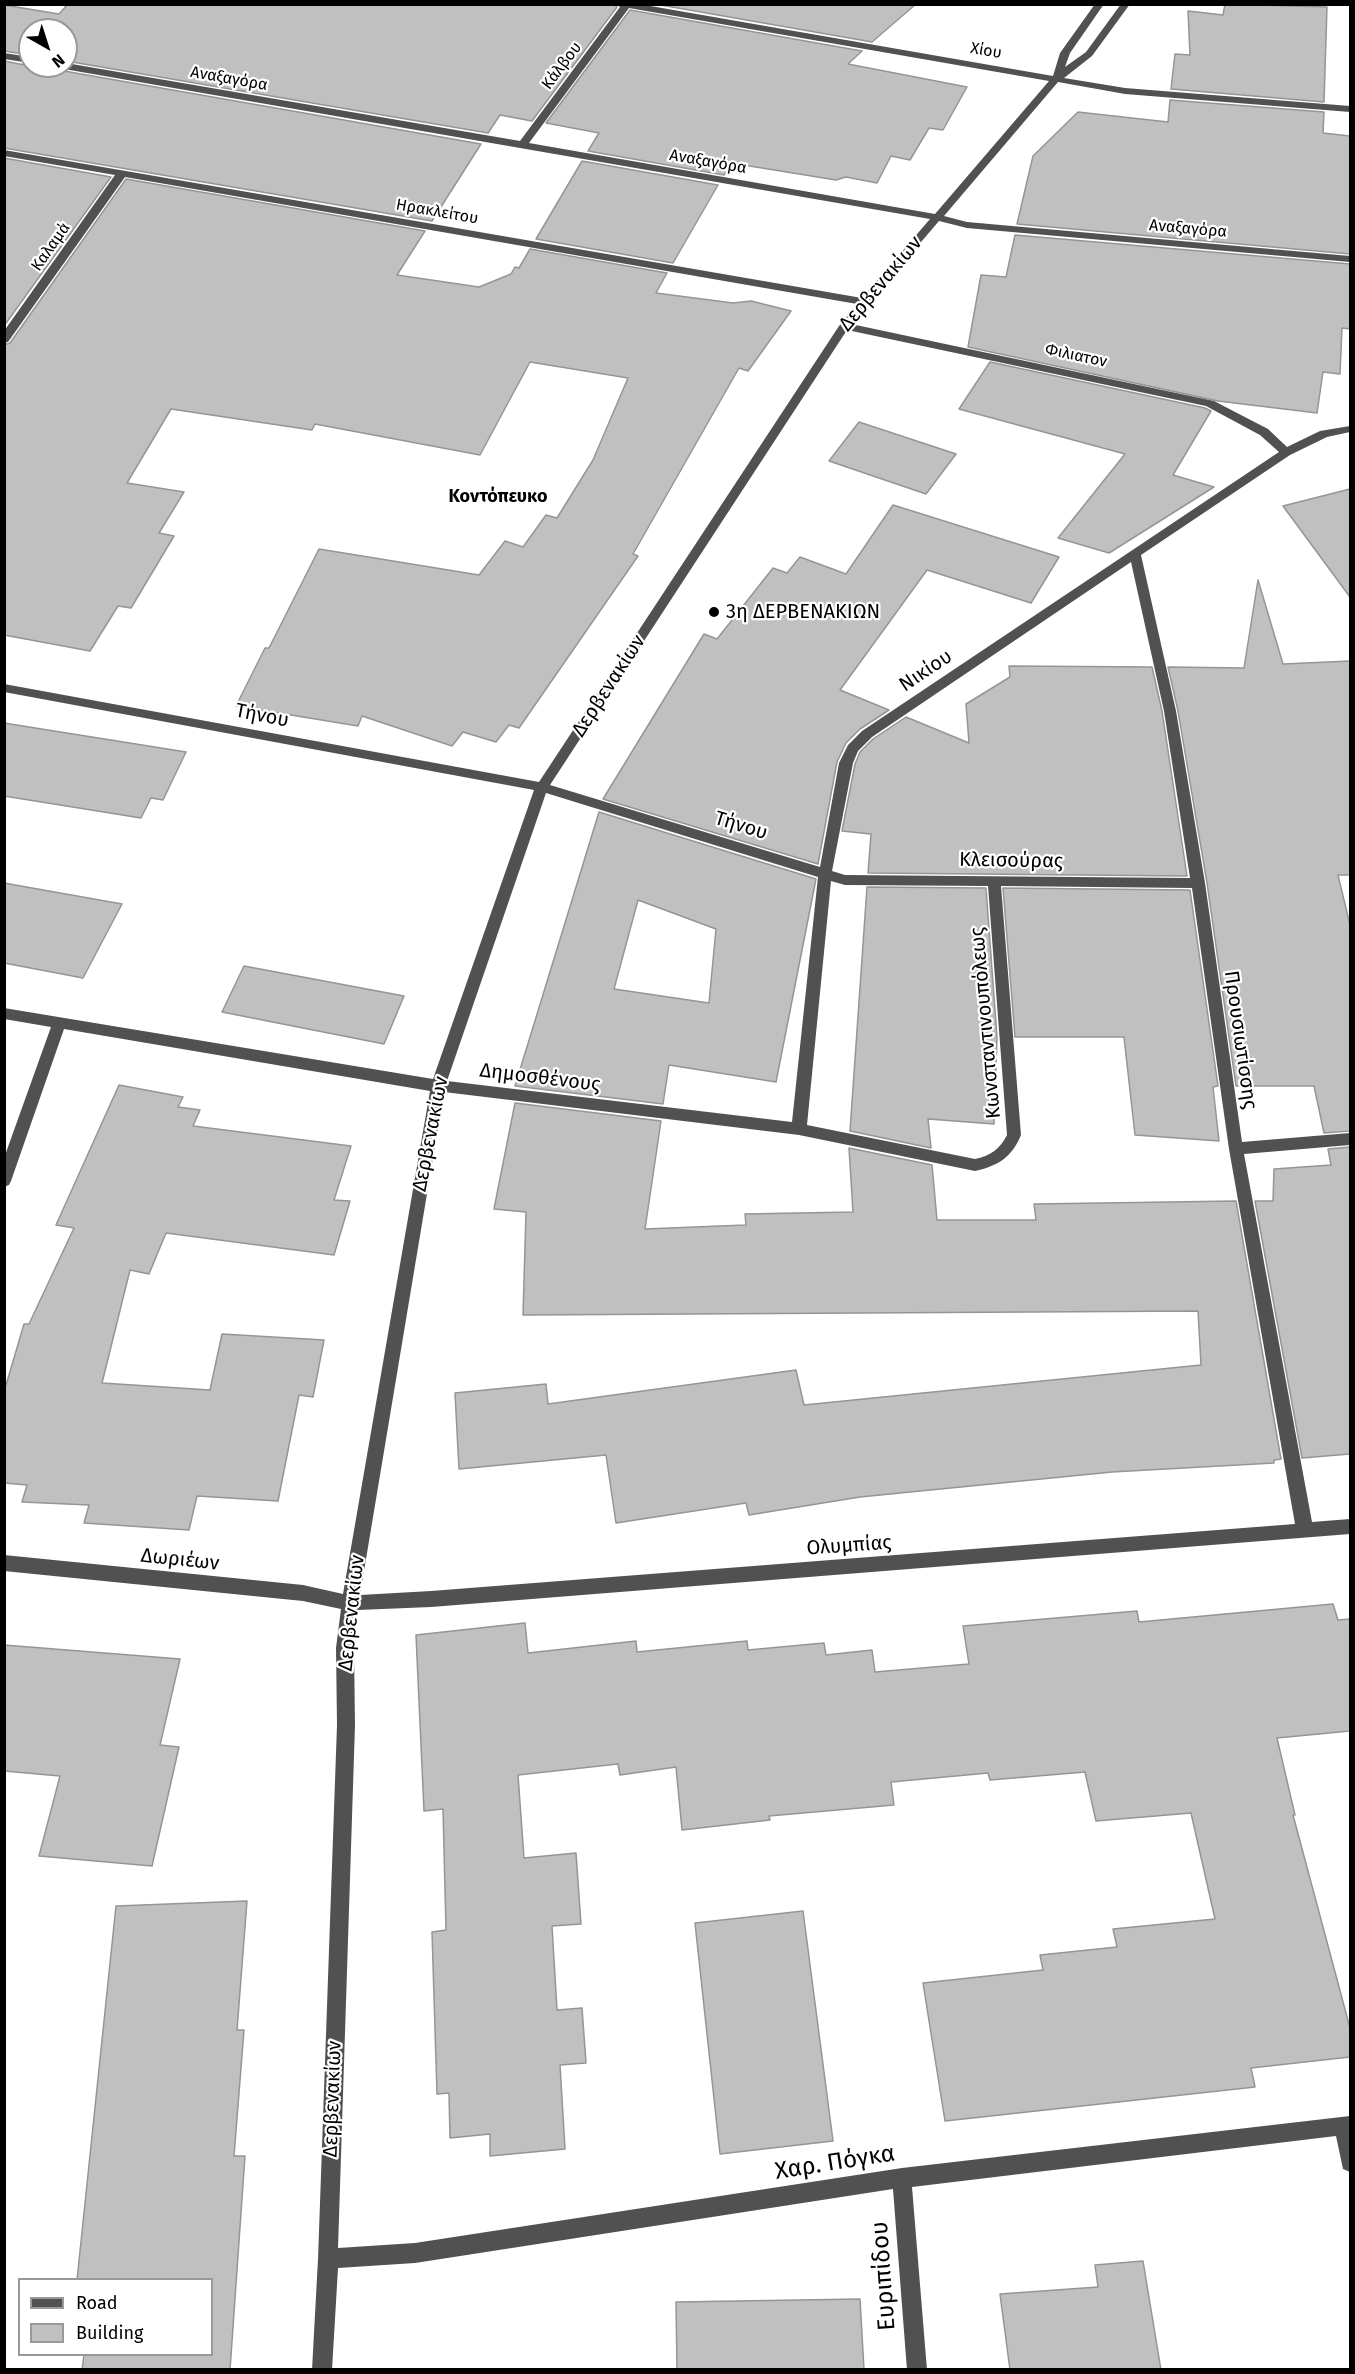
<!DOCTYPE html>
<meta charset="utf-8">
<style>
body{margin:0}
#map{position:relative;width:1355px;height:2374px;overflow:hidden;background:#fff;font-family:"Fira Sans",sans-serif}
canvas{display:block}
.frame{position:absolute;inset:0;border:6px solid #000;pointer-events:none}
.legend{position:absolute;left:18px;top:2278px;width:195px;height:78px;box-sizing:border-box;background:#fff;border:2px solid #999;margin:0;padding:8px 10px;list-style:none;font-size:18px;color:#000}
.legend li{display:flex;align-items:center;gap:12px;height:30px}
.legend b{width:30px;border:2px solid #999}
.north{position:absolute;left:18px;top:18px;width:60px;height:60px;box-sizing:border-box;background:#fff;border:2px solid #999;border-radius:50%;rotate:141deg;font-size:16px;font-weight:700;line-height:24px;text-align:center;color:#000}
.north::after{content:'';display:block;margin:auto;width:21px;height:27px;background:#000;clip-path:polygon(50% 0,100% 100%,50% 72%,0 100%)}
</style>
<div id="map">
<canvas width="1355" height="2374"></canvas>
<div class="frame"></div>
<ul class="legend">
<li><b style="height:8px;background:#515151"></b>Road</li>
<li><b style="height:16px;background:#c0c0c0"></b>Building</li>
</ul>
<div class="north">N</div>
</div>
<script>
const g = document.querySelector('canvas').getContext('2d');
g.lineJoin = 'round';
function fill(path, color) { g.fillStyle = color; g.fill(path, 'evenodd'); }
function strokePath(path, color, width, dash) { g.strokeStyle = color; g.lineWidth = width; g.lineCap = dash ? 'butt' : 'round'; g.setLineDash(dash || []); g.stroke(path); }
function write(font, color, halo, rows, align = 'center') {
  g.font = font + ' "Fira Sans",sans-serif'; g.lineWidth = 4.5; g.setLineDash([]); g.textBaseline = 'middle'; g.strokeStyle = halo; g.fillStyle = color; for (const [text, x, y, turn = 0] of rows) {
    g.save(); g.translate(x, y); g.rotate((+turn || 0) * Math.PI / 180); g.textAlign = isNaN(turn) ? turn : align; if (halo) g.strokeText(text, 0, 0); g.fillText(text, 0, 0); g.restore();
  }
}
const building = new Path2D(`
 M 68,4 L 614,4 L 617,7 L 532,121 L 500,115 L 488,133 L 66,61 L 66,30 L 30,30 L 30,55 L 4,51 L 4,5 L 59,14 Z
 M 655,4 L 916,4 L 872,42 Z
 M 1225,4 L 1327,7 L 1324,102 L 1171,89 L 1175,54 L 1190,55 L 1188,11 L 1223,15 Z
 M 630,10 L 862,51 L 848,64 L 967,87 L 943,130 L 929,128 L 910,160 L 891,156 L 877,183 L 846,177 L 836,180 L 731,163 L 724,175 L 588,151 L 599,133 L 546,123 Z
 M 4,61 L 30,66 L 57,66 L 64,71 L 481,144 L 432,221 L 4,148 Z
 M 1170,100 L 1324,112 L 1323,133 L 1350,136 L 1350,254 L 1017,224 L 1033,156 L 1078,112 L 1168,122 Z
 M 4,158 L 111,177 L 4,326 Z
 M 582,161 L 718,185 L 673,263 L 536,239 Z
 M 126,179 L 425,231 L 397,275 L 479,287 L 511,274 L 515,267 L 519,268 L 530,249 L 667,273 L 656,293 L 733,303 L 751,301 L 791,311 L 748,371 L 739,368 L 633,554 L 638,556 L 519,728 L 509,725 L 496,742 L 463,732 L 452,746 L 362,716 L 358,726 L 236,706 L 265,648 L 269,648 L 319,549 L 479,575 L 505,541 L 523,547 L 546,515 L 557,518 L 593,460 L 628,378 L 530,362 L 480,455 L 315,424 L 312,430 L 171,409 L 127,483 L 184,492 L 159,533 L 174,536 L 131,608 L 118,606 L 90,651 L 4,635 L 4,345 L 10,343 Z
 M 1015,235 L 1350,264 L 1350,329 L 1342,328 L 1340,374 L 1323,372 L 1317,413 L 1218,401 L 968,347 L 981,275 L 1006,277 Z
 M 990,362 L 1205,408 L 1211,411 L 1173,475 L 1214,487 L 1109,553 L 1058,538 L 1125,454 L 959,409 Z
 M 859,422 L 956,454 L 926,494 L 829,461 Z
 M 1350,489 L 1350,597 L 1283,506 Z
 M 893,505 L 1059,557 L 1031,603 L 927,570 L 840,690 L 889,710 L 860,729 L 846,743 L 837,762 L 818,864 L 603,799 L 704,634 L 717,639 L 773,568 L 787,573 L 800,557 L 846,574 Z
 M 1258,580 L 1283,664 L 1350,661 L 1350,875 L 1338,875 L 1350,925 L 1350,1131 L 1324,1133 L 1314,1086 L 1236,1086 L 1207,883 L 1178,711 L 1168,667 L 1244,668 Z
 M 1009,666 L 1152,667 L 1162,711 L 1187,876 L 868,873 L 871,834 L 842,831 L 855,764 L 860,752 L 873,739 L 906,717 L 969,743 L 966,704 L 1010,677 Z
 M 4,723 L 186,752 L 163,800 L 151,798 L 141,818 L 4,796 Z
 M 599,812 L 816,879 L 776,1082 L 669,1065 L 663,1104 L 515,1086 ZM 638,900 L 716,929 L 709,1003 L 614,989 Z
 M 4,883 L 122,904 L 83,978 L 4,963 Z
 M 867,887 L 986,888 L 997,1037 L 994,1124 L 928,1119 L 931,1148 L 850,1131 Z
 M 1003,888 L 1190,890 L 1218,1086 L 1213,1087 L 1219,1141 L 1135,1135 L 1124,1037 L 1015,1037 Z
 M 244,966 L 404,996 L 384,1044 L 222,1012 Z
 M 119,1085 L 183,1097 L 178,1107 L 200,1110 L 193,1126 L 351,1146 L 334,1200 L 350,1201 L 334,1255 L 166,1233 L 149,1274 L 130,1270 L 102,1383 L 210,1390 L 222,1334 L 324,1340 L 313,1397 L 299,1395 L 278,1501 L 197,1496 L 189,1530 L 84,1523 L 89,1505 L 22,1502 L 27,1485 L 4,1483 L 4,1392 L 24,1324 L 29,1324 L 74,1228 L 56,1225 Z
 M 515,1103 L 661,1121 L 645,1229 L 746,1225 L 745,1214 L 853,1212 L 849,1148 L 932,1165 L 937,1220 L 1036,1220 L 1034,1204 L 1236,1201 L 1281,1459 L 1274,1460 L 1274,1463 L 1112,1472 L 860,1497 L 749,1515 L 746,1503 L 616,1523 L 606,1455 L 459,1469 L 455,1393 L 546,1384 L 548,1404 L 796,1370 L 804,1405 L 1201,1365 L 1198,1311 L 523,1315 L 526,1212 L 494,1209 Z
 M 1350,1147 L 1350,1454 L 1302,1458 L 1255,1201 L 1273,1201 L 1274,1169 L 1331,1165 L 1328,1149 Z
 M 1333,1604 L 1338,1620 L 1350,1619 L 1350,1731 L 1277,1738 L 1295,1815 L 1293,1815 L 1350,2028 L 1350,2057 L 1251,2068 L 1255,2087 L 945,2121 L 923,1983 L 1043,1970 L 1040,1955 L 1117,1947 L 1113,1929 L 1215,1919 L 1191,1813 L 1096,1821 L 1085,1772 L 990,1780 L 988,1773 L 891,1782 L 894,1805 L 769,1816 L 770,1820 L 682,1830 L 676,1767 L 620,1775 L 618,1764 L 518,1775 L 524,1858 L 576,1853 L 581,1924 L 552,1926 L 557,2010 L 582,2008 L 586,2063 L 560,2065 L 565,2149 L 490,2156 L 490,2134 L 450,2138 L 449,2093 L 437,2094 L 432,1932 L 446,1930 L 443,1809 L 424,1811 L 416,1635 L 525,1623 L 528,1653 L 636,1641 L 637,1652 L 747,1641 L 748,1650 L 824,1643 L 826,1655 L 872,1650 L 875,1672 L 969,1664 L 963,1626 L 1137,1611 L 1139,1622 Z
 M 4,1645 L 180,1659 L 160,1745 L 179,1747 L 152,1866 L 39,1856 L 60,1776 L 4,1771 Z
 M 247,1901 L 237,2030 L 244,2030 L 234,2156 L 245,2156 L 230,2370 L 82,2370 L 84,2355 L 212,2355 L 212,2280 L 77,2280 L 116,1906 Z
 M 803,1911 L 833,2141 L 720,2154 L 695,1923 Z
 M 1143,2261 L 1161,2370 L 1010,2370 L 1000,2294 L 1098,2287 L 1095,2265 Z
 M 860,2299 L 864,2370 L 677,2370 L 676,2302 Z`);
const minor = new Path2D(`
 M 616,4 L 639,4 L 1053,76 L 1060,53 L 1095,4 L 1104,4 L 1070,53 L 1065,67 L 1086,52 L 1121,4 L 1130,4 L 1092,56 L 1064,78 L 1125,88 L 1350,106 L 1350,112 L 1125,94 L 1058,82 L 944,216 L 967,222 L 1350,256 L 1350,262 L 967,228 L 939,221 L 851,324 L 1214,401 L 1268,429 L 1287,447 L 1320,431 L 1350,426 L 1350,432 L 1327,437 L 1290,455 L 1141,555 L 1176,711 L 1205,883 L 1242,1142 L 1350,1133 L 1350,1145 L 1244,1154 L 1312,1522 L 1350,1519 L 1350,1534 L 431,1607 L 358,1610 L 354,1648 L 355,1725 L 338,2248 L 415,2243 L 902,2168 L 1350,2116 L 1350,2172 L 1343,2169 L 1336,2136 L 912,2187 L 927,2370 L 907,2370 L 893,2189 L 415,2263 L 338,2268 L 332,2370 L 312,2370 L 318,2259 L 337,1725 L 336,1648 L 341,1609 L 303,1601 L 4,1571 L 4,1555 L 303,1585 L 343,1594 L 430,1091 L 64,1029 L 11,1181 L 9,1185 L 4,1187 L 4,1158 L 51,1027 L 4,1019 L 4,1008 L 433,1079 L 534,790 L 4,692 L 4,684 L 539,782 L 839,326 L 857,304 L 125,177 L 8,342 L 4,343 L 4,331 L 115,175 L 4,156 L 4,150 L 862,298 L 930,219 L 64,69 L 59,66 L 66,66 L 66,63 L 520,141 L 620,7 ZM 629,8 L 1049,81 L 935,214 L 529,143 ZM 847,330 L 1206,406 L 1260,435 L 1279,452 L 862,731 L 848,745 L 839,763 L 820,867 L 550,785 ZM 1131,562 L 1164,711 L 1190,878 L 845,875 L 832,871 L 853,763 L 858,751 L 872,737 ZM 546,793 L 818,877 L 792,1122 L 447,1081 ZM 831,881 L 845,885 L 988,886 L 1007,1135 C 1000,1149 990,1156 975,1159 L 807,1125 ZM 1001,886 L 1192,888 L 1229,1149 L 1295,1524 L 431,1591 L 360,1595 L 444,1092 L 799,1135 L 975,1171 C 998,1166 1012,1157 1021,1135 Z
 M 4,53 L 30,57 L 30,63 L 4,59 Z`);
const markers = [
 [714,612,6,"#000"]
];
const farStreetnames = [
 ["Χίου",986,51,10],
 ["Κάλβου",562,66,-53],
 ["Αναξαγόρα",229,79,10],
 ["Αναξαγόρα",708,162,10],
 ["Ηρακλείτου",437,212,10],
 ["Αναξαγόρα",1188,229,5],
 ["Καλαμά",51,247,-55],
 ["Φιλιατον",1076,356,12]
];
const farNeighbourhoodnames = [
 ["Κοντόπευκο",498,497]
];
const streetNames = [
 ["Δερβενακίων",881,284,-50],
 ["Νικίου",926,671,-34],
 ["Δερβενακίων",609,686,-57],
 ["Τήνου",262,716,11],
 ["Τήνου",741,826,17],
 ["Κλεισούρας",1011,861,1],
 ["Κωνσταντινουπόλεως",986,1023,-95],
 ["Προυσιωτίσσης",1240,1040,82],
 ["Δημοσθένους",540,1078,7],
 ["Δερβενακίων",431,1134,-79],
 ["Ολυμπίας",849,1546,-4],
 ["Δωριέων",180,1560,6],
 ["Δερβενακίων",352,1613,-84],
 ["Δερβενακίων",333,2099,-88]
];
const poiNames = [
 ["3η ΔΕΡΒΕΝΑΚΙΩΝ",726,612]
];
const nearStreetnames = [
 ["Χαρ. Πόγκα",835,2163,-9],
 ["Ευριπίδου",884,2276,-94]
];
fill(building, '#c0c0c0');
strokePath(building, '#959595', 1.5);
fill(minor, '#515151');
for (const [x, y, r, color] of markers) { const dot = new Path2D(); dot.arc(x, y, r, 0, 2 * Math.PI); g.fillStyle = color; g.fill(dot); strokePath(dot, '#fff', 2); }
write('16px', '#000', '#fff', farStreetnames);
write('bold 18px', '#000', '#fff', farNeighbourhoodnames);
write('20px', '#000', '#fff', streetNames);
write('20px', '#000', '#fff', poiNames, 'left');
write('24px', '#000', '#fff', nearStreetnames);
</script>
